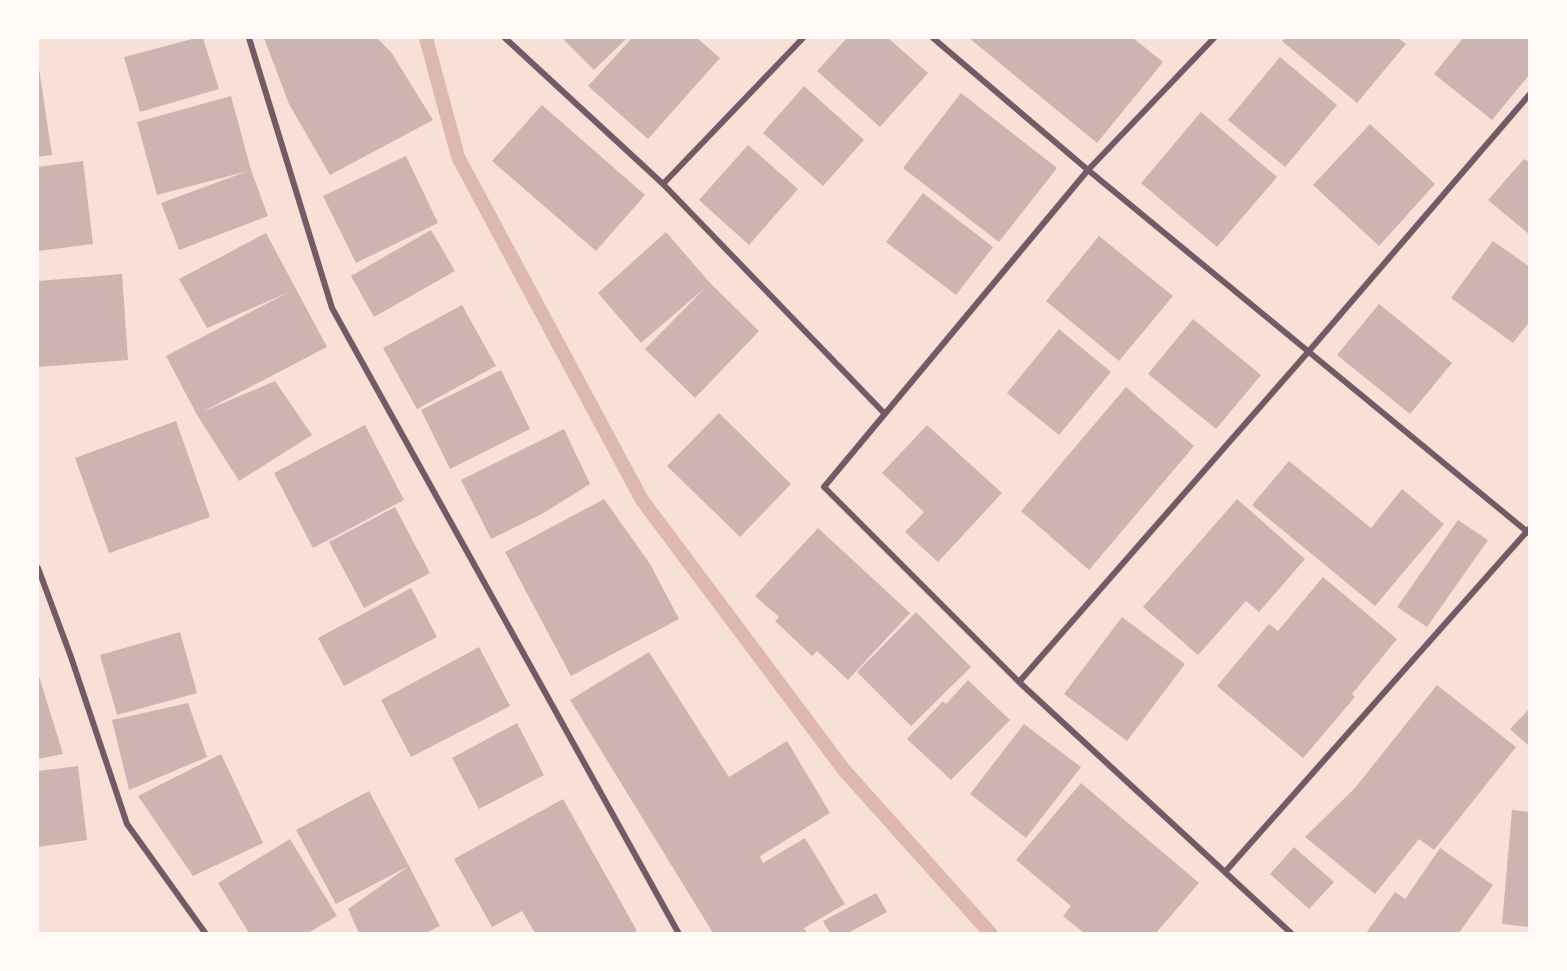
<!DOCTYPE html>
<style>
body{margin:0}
#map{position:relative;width:1567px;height:971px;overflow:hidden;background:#f7e1d7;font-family:"PT Serif",serif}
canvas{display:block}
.frame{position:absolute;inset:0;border:39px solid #fffaf5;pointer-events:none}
</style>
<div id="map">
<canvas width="1567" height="971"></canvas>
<div class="frame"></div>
</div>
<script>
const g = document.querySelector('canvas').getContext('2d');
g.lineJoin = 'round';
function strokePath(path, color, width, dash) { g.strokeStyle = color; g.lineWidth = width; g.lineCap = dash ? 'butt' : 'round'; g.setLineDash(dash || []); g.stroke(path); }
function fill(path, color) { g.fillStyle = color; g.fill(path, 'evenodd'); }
const stream = new Path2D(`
 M 426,38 L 458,157 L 642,500 L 844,770 L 991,934`);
const building = new Path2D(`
 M 196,38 L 203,38 L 219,89 L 140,112 L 124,57 Z
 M 264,38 L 377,38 L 391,52 L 433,120 L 330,175 L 289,104 Z
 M 562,38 L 627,38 L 594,70 Z
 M 632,38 L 697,38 L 720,58 L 648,139 L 588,86 Z
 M 847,38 L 888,38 L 928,73 L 880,127 L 817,71 Z
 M 969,38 L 1133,38 L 1163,62 L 1097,143 Z
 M 1285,38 L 1398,38 L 1406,44 L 1357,103 L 1282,41 Z
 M 1463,38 L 1530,38 L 1530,74 L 1492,120 L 1434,74 Z
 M 1280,57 L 1337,105 L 1285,167 L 1228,120 Z
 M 38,62 L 52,155 L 38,157 Z
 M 804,86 L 864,140 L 823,186 L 763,133 Z
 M 961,93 L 1057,168 L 999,242 L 903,168 Z
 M 231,96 L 251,170 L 268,216 L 179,250 L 161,203 L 248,171 L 157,195 L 137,122 Z
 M 542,105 L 645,195 L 596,251 L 492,161 Z
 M 1201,112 L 1277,177 L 1217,247 L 1141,183 Z
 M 1370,124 L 1435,184 L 1379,246 L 1313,185 Z
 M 748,145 L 798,189 L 749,245 L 699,200 Z
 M 406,156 L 438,223 L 356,263 L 323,196 Z
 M 1524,159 L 1530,163 L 1530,235 L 1488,200 Z
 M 83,161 L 93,244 L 38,251 L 38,167 Z
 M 923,193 L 993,247 L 956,295 L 886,242 Z
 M 431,230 L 455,271 L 374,317 L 351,276 Z
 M 666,232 L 710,283 L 759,331 L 695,398 L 645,349 L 706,287 L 641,343 L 598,293 Z
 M 266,233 L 327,347 L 202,412 L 275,381 L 312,435 L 239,481 L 197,415 L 166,356 L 289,292 L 207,328 L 179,279 Z
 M 1099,236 L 1173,296 L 1119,361 L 1046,301 Z
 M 1493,241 L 1530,267 L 1530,321 L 1513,343 L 1451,298 Z
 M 122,274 L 128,360 L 38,367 L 38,281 Z
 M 1379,304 L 1452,363 L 1410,414 L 1337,355 Z
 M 462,305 L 496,366 L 417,409 L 383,348 Z
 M 1193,319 L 1261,375 L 1216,429 L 1148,374 Z
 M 1059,329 L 1111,372 L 1059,435 L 1007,393 Z
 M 501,370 L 530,429 L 450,469 L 421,410 Z
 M 1126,387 L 1194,446 L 1089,570 L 1021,511 Z
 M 719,413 L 791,484 L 740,537 L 667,466 Z
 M 176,421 L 210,517 L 109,553 L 75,458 Z
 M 365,425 L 404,500 L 313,548 L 274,473 Z
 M 927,425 L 1002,493 L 938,562 L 905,532 L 924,512 L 882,473 Z
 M 564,429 L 590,484 L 542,514 L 491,539 L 461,480 Z
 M 1289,461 L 1371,528 L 1402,489 L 1444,524 L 1375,606 L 1252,505 Z
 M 604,499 L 650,564 L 679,619 L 571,676 L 505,552 Z
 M 1237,499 L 1305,559 L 1259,612 L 1246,601 L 1198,655 L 1143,607 Z
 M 395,507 L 430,573 L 364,608 L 329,542 Z
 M 1458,520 L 1488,540 L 1427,627 L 1397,607 Z
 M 818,528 L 910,613 L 848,680 L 817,651 L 812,656 L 775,621 L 779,617 L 755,596 Z
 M 1323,577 L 1397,639 L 1352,694 L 1355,697 L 1303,758 L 1217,686 L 1269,624 L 1278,631 Z
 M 411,588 L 437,637 L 344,686 L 318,638 Z
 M 916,612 L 971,667 L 911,726 L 857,672 Z
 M 1122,617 L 1185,664 L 1127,741 L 1064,694 Z
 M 180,632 L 197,693 L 117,715 L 100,655 Z
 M 479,647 L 510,706 L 411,757 L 381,700 Z
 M 649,652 L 729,777 L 787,741 L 830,813 L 760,856 L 763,863 L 805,838 L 845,904 L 804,928 L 807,933 L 713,933 L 570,700 Z
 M 38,673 L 63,754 L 38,759 Z
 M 968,680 L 1010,720 L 951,780 L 907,739 L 943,701 L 946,704 Z
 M 1437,685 L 1516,747 L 1434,850 L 1419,839 L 1375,894 L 1305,837 L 1355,788 Z
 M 188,703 L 207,757 L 129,790 L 112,720 Z
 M 1530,708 L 1530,747 L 1510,729 Z
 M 517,723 L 544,775 L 479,809 L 452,758 Z
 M 1024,724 L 1081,767 L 1026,838 L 970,794 Z
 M 221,754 L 263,843 L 193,876 L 138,796 Z
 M 78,766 L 87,840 L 38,847 L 38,771 Z
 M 1081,783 L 1199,883 L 1156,933 L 1084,933 L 1063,916 L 1071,906 L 1016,860 Z
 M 369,791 L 409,866 L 336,904 L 296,830 Z
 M 563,799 L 637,931 L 633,933 L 535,933 L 522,911 L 492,927 L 454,859 Z
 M 1512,810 L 1530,812 L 1530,927 L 1502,924 Z
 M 290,839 L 337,916 L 308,933 L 249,933 L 218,883 Z
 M 1294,847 L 1334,882 L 1309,909 L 1270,874 Z
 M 1440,848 L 1493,885 L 1459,933 L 1366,933 L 1395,892 L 1405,899 Z
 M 409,866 L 440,926 L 426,933 L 359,933 L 348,909 Z
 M 876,893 L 887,912 L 848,933 L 830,933 L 823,921 Z`);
const minor = new Path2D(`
 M 249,38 L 332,308 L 679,934
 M 505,38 L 663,184 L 884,413
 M 933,38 L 1088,170 L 1530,534
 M 1214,38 L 1088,170 L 824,487 L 1019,682 L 1292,934
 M 663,184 L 803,38
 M 38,568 L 71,657 L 127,824 L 206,934
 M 1019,682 L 1309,351 L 1530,94
 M 1225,872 L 1530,528`);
strokePath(stream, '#dcb8b0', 14);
fill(building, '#ccb4b1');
strokePath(minor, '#755966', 6);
</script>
